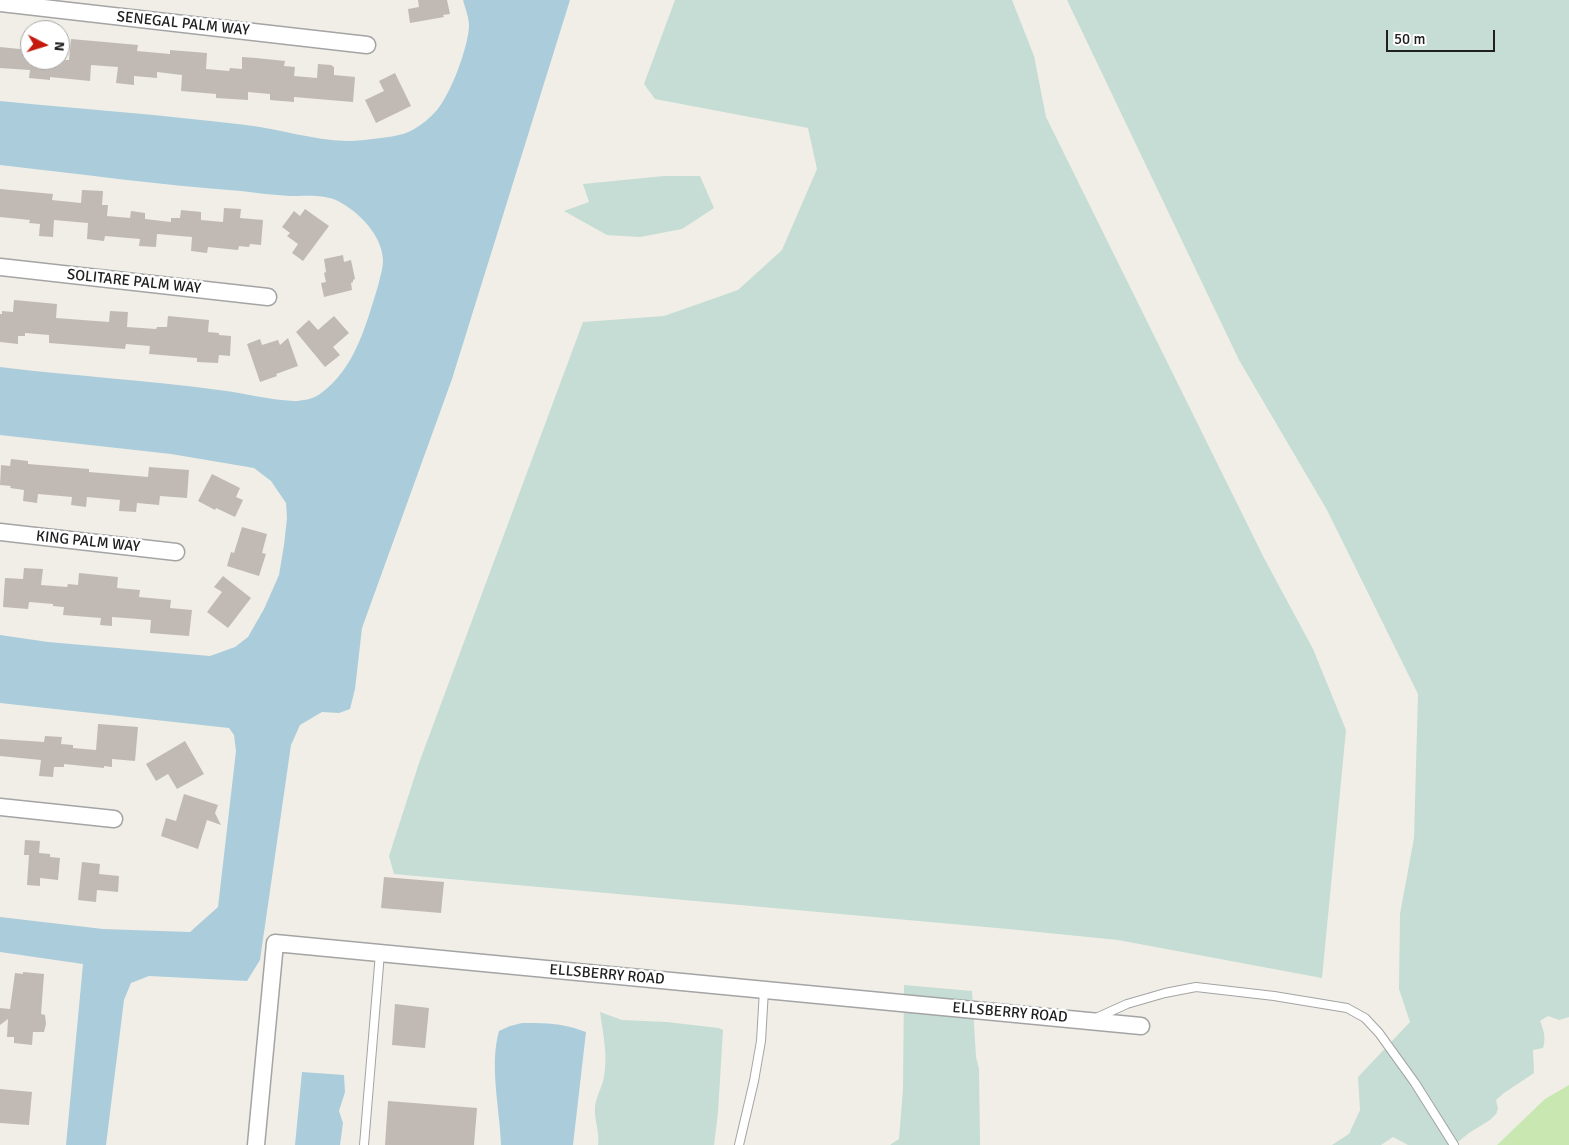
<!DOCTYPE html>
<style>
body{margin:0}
#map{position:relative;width:1569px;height:1145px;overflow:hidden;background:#f0eee7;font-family:Signika,sans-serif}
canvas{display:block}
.north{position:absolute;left:20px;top:20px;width:50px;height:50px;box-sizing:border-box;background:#fff;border:1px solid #a6a6a6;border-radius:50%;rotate:95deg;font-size:14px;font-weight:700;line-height:20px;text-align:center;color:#202020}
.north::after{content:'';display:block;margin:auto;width:18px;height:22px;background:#c4190c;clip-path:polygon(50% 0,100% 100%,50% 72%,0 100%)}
.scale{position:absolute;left:1386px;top:30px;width:109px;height:22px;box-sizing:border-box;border:2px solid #202020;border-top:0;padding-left:6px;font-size:15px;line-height:18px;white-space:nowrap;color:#202020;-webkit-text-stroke:4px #fff;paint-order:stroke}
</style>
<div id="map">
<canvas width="1569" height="1145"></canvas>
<div class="north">N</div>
<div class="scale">50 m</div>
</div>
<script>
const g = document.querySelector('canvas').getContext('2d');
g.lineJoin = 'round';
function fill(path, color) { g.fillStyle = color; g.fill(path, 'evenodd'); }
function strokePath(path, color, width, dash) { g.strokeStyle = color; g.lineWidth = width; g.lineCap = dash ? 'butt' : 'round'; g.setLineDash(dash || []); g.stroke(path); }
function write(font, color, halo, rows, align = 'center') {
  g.font = font + ' Signika,sans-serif'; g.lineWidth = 5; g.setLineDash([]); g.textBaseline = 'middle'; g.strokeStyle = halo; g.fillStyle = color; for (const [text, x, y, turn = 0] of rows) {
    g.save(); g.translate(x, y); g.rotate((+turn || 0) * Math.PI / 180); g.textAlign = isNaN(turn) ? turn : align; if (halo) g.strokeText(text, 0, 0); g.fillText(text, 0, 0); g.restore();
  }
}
const grass = new Path2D(`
 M 1569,1085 L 1569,1145 L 1497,1145 L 1545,1099 Z`);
const wetland = new Path2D(`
 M 675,0 L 1012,0 L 1034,56 L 1046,117 L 1264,558 L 1313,649 L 1346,730 L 1322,978 L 1118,940 L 1008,929 L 394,874 L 389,856 L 419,763 L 583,322 L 664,316 L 738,290 L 782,250 L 817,169 L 808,128 L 655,99 L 644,84 Z
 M 1067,0 L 1569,0 L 1569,1017 L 1559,1020 L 1548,1016 L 1540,1021 C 1544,1031 1546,1038 1543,1048 L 1533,1050 L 1534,1073 L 1504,1093 L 1496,1100 L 1498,1109 L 1496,1114 L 1490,1120 L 1469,1133 L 1454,1145 L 1408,1145 L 1393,1137 L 1381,1145 L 1332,1145 L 1349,1134 L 1360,1110 L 1358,1077 L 1410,1022 L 1399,989 L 1400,914 L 1414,838 L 1418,694 L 1327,510 L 1239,360 Z
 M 664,176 L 700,176 L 714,208 L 682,229 L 640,237 L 607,235 L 564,211 L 589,202 L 583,184 Z
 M 904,985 L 972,991 L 976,1057 L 979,1069 L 980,1145 L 890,1145 L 899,1139 L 903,1089 Z
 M 600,1012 L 622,1020 L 666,1022 L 719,1028 L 723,1030 L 718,1112 L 714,1145 L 598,1145 C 600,1132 594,1120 595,1107 C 596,1096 602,1088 604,1077 C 608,1056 603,1033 600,1012 Z`);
const water = new Path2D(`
 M 463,0 L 570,0 L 452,379 L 362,628 L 355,689 L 350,709 L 339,713 L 322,712 L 300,725 L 291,745 L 260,960 L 247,981 L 149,976 L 131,983 L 124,1000 L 106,1145 L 66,1145 L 83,964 L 0,952 L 0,917 L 103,929 L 190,932 L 218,907 L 236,751 L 234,735 L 229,728 L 0,703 L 0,635 L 48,642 L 210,656 L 235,647 L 248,637 L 264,609 L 279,575 L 284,545 L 287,518 L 286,503 L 271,481 L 254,468 L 171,454 L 0,435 L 0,367 C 73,376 146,380 219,390 C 244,393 268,400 294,401 C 302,401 313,399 320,394 C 355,369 366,325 378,286 C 380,278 383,268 383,260 C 382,235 359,212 338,201 C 324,194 305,196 290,196 C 273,195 257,193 241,191 C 160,185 80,174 0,165 L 0,101 C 82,109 164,115 246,125 C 279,129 313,140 347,141 C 358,141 370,139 381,138 C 388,137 396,136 403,134 C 416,130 428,120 437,110 C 451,93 468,48 469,26 C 469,17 465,8 463,0 Z
 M 522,1023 C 547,1023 562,1023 586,1032 L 573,1145 L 501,1145 C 500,1109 489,1066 499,1031 L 510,1026 Z
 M 302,1072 L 344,1075 L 345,1092 L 339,1111 L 343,1123 L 340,1145 L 295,1145 Z`);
const building = new Path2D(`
 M 418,0 L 447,0 L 450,14 L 443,15 L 444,17 L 410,23 L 408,9 L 419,7 Z
 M 71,39 L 138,45 L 137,51 L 170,54 L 170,50 L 207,53 L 206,69 L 229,71 L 230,68 L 242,69 L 242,57 L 256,58 L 285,61 L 284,66 L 295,67 L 294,76 L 317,78 L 318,64 L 331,65 L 334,67 L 334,75 L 355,77 L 353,102 L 294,97 L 294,102 L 270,100 L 270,94 L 248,92 L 248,100 L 216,98 L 216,94 L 181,91 L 182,75 L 157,72 L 157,78 L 134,76 L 134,85 L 116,83 L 118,67 L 91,65 L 90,81 L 50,77 L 50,80 L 29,78 L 30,70 L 0,68 L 0,47 L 30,50 L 30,67 L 31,60 L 69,60 Z
 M 395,73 L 411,106 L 376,123 L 365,100 L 384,91 L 379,81 Z
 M 0,189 L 53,194 L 52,200 L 81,203 L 82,190 L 103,191 L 102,205 L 108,205 L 107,216 L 130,218 L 131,211 L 145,213 L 145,219 L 171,222 L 171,218 L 180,218 L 181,210 L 201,212 L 201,220 L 223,222 L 224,208 L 241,209 L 240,218 L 263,220 L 261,245 L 250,244 L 249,247 L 239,246 L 238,250 L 208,247 L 207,253 L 191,251 L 192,237 L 157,234 L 156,247 L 139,246 L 140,239 L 105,236 L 104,241 L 87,239 L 88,223 L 54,220 L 53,237 L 39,236 L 40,224 L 29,223 L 30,220 L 0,217 Z
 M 305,209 L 329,226 L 303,261 L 292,253 L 298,244 L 287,236 L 290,233 L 282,227 L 294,211 L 300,216 Z
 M 343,255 L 344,262 L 351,260 L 355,279 L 353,280 L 353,282 L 351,283 L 352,290 L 324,297 L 321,283 L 326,282 L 324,273 L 326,272 L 324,259 Z
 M 14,300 L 57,304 L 56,318 L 109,322 L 110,311 L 128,312 L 127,327 L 156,329 L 157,327 L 167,327 L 168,316 L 209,320 L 208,332 L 219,333 L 219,335 L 231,336 L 230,356 L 219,355 L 218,363 L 197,362 L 197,358 L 149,354 L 150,346 L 126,344 L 125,349 L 49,343 L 49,335 L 25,333 L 25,336 L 18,336 L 18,344 L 0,342 L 0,314 L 2,314 L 2,311 L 13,312 Z
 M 334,316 L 349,333 L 333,347 L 340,355 L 325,367 L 296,332 L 309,320 L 318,330 Z
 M 288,338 L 298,366 L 276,374 L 277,376 L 260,382 L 247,344 L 260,339 L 262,345 L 278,340 L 280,345 Z
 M 11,459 L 28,461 L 28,464 L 89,469 L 89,472 L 148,477 L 149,467 L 189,470 L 187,498 L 160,496 L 159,505 L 137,503 L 136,512 L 119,511 L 120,500 L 87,497 L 86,507 L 71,505 L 72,497 L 38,494 L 37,503 L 23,501 L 24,490 L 10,488 L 11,486 L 0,485 L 1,465 L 10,466 Z
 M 212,474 L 240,488 L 236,497 L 243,500 L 235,517 L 216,508 L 215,510 L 198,501 Z
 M 242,527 L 267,534 L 262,553 L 266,554 L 259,576 L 227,566 L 231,552 L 234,553 Z
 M 24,568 L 43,569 L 41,585 L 67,587 L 68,584 L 78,585 L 79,573 L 118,577 L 117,588 L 140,590 L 139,597 L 171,600 L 170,608 L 192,610 L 189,636 L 150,633 L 151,620 L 112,617 L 112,626 L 100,625 L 101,618 L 63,615 L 64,607 L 53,606 L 53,604 L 29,602 L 28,609 L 3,607 L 5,578 L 23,579 Z
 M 223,576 L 251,598 L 228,628 L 207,612 L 222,592 L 214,587 Z
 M 98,724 L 138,727 L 135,761 L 112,759 L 112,767 L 104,766 L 104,768 L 64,764 L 64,767 L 54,767 L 53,777 L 39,776 L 41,760 L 0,756 L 0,739 L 44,742 L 45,736 L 62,737 L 61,744 L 73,745 L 73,748 L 96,750 Z
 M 185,741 L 204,774 L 177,789 L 168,774 L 156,781 L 146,764 Z
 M 184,794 L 218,805 L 215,813 L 221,825 L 207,820 L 198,849 L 161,836 L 166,818 L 176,821 Z
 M 25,840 L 40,841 L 39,853 L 50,854 L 50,857 L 60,858 L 58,880 L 40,878 L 40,886 L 27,885 L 29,855 L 24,855 Z
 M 82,862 L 100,864 L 99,874 L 119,876 L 118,892 L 97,890 L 96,902 L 78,900 Z
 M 384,877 L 444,882 L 441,913 L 381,908 Z
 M 23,972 L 44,974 L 41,1014 L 45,1015 L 46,1024 L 44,1032 L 33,1032 L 32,1045 L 14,1043 L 14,1037 L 7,1037 L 8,1019 L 0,1025 L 0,1008 L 10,1009 L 15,973 L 23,974 Z
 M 395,1004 L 429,1008 L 425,1048 L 392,1045 Z
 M 0,1089 L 32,1092 L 29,1125 L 0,1123 Z
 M 388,1101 L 477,1108 L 474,1145 L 385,1145 Z`);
const lane = new Path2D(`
 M 1096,1018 L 1127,1004 L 1165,993 L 1196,987 L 1274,996 L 1347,1008 L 1365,1018 L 1379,1033 L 1415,1083 L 1454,1145
 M 364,1145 L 380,953
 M 739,1145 L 754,1081 L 761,1041 L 764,990`);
const street = new Path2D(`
 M 0,3 L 367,45
 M 0,267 L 268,297
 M 0,532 L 176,552
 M 0,807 L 114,819
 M 256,1145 L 275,943 L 1141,1026`);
const streetNames = [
 ["SENEGAL PALM WAY",183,24,6],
 ["SOLITARE PALM WAY",134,282,6],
 ["KING PALM WAY",88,542,6],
 ["ELLSBERRY ROAD",607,975,5],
 ["ELLSBERRY ROAD",1010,1013,5]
];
fill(grass, '#c8e7b1');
fill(wetland, '#c5ddd4');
fill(water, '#abcddb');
fill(building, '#c1bab4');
strokePath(lane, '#a4a4a4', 10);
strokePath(street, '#a4a4a4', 19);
strokePath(lane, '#fff', 8);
strokePath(street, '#fff', 16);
write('15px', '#202020', '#fff', streetNames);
</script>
